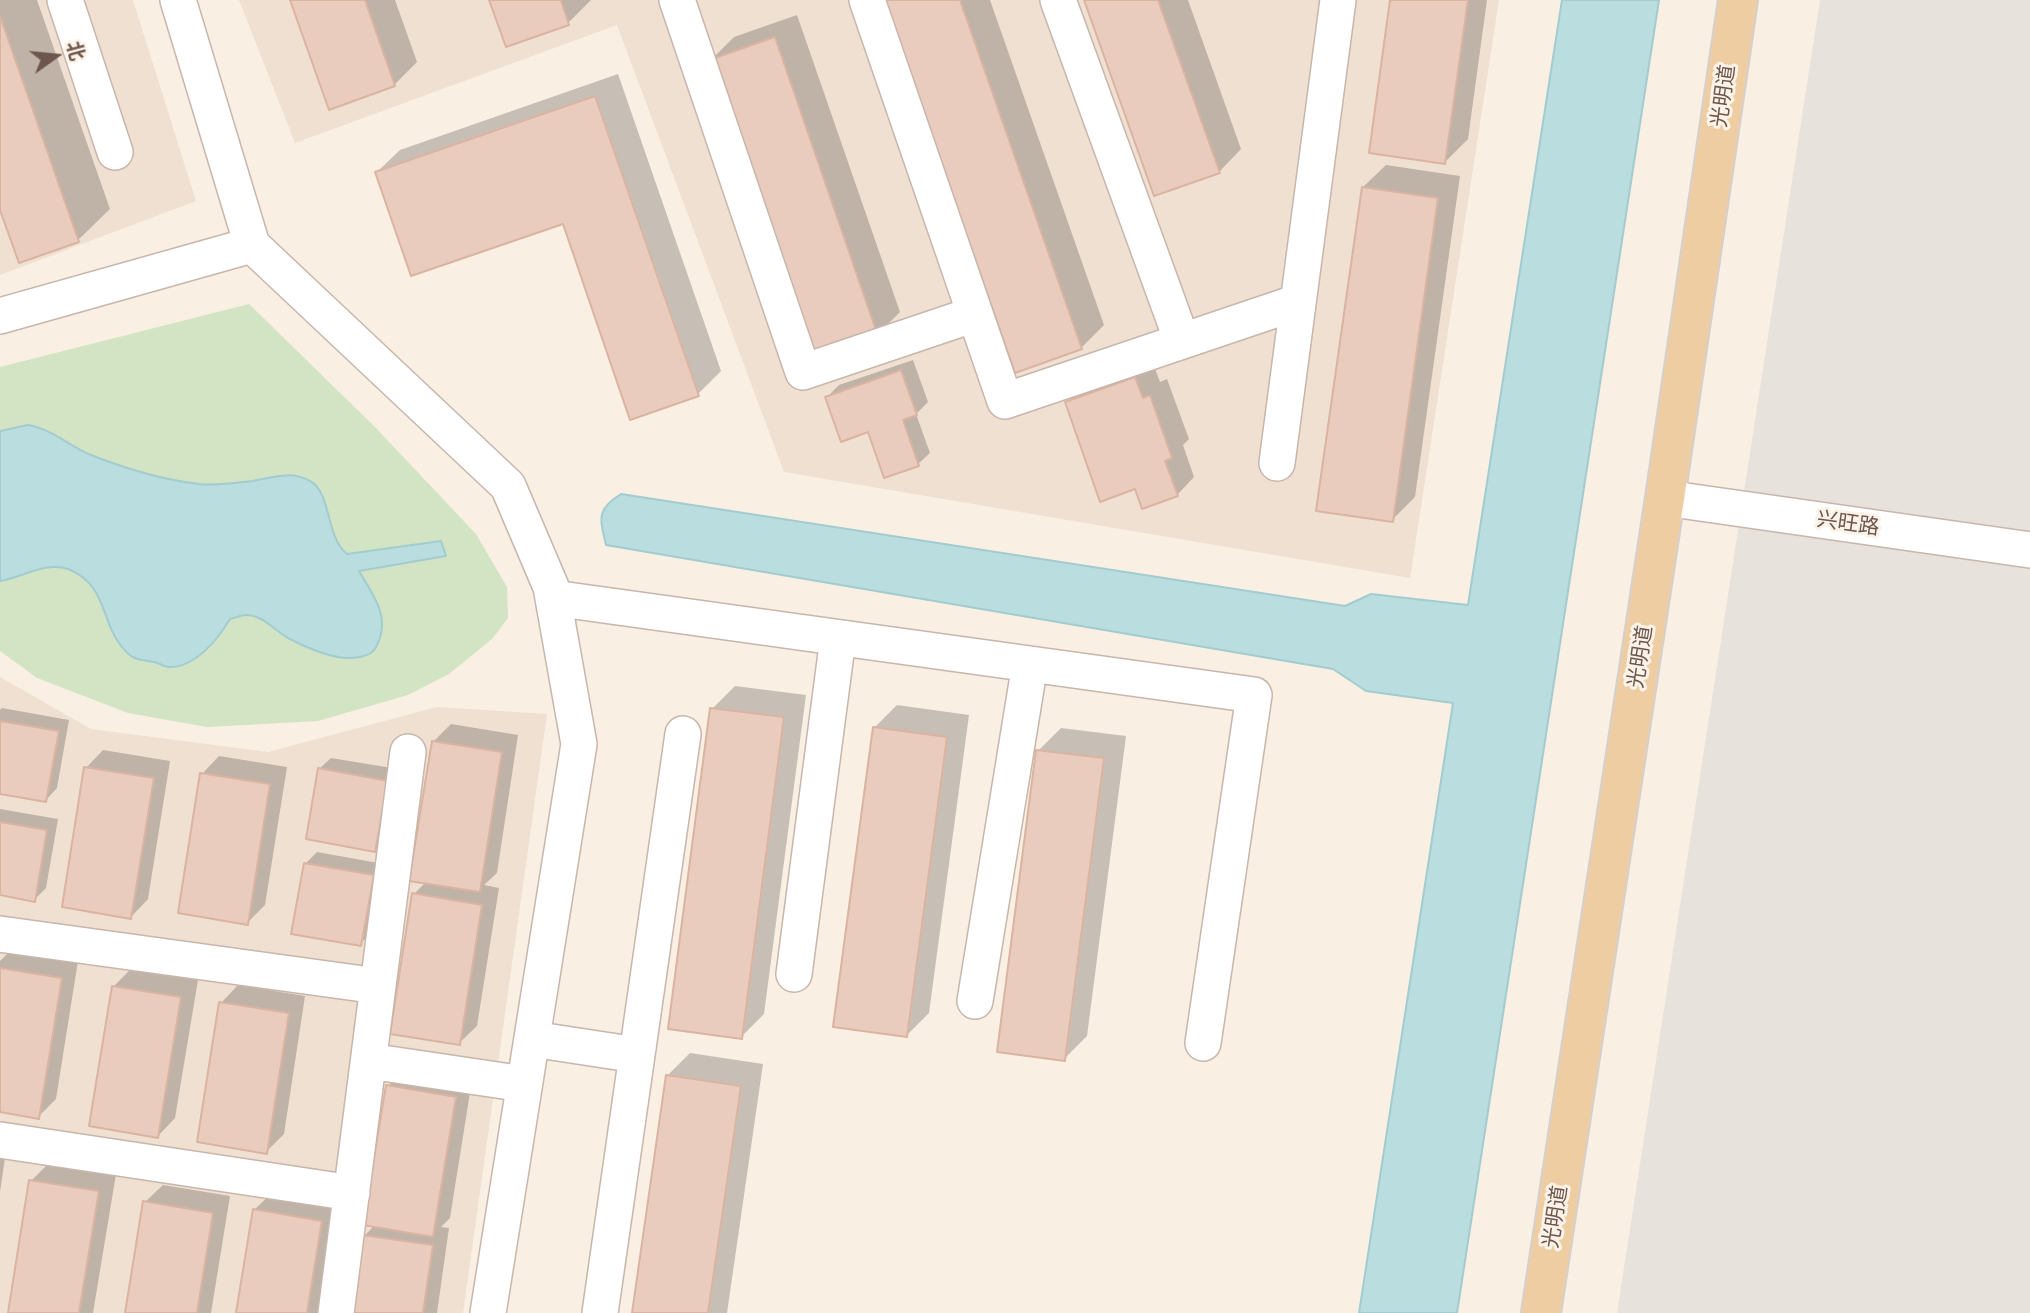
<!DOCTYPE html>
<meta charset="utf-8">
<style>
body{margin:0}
#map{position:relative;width:2030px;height:1313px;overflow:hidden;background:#f9efe3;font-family:"PT Sans","Noto Sans SC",sans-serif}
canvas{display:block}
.north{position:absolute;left:21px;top:21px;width:70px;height:70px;-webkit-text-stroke:5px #fcf3e8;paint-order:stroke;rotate:75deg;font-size:19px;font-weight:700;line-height:28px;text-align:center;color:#6d564d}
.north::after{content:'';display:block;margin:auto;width:24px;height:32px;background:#6d564d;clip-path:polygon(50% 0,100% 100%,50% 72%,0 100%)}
</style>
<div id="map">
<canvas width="2030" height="1313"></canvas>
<div class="north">北</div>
</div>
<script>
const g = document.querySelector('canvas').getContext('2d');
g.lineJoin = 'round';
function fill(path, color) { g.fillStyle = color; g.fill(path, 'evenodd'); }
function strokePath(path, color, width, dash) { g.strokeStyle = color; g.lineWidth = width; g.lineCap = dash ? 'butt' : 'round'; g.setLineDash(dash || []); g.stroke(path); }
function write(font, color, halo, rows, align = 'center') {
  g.font = font + ' "PT Sans","Noto Sans SC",sans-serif'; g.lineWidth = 6; g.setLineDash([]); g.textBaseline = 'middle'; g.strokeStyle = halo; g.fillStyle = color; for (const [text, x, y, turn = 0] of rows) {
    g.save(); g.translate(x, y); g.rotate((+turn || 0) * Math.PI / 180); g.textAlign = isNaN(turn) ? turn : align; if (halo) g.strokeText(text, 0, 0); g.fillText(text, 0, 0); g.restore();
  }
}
const residential = new Path2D(`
 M 0,0 L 133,0 L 196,201 L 0,275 Z
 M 239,0 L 1499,0 L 1410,578 L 784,472 L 617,25 L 295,143 Z
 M 0,677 L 91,729 L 268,752 L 437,707 L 547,714 L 463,1313 L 0,1313 Z`);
const industrial = new Path2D(`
 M 1820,0 L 2030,0 L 2030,1313 L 1617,1313 Z`);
const green = new Path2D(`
 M 249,304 L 375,427 L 476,534 L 507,587 L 508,618 L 492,639 L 449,674 L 408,695 L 318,721 L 207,727 L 128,713 L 37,678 L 0,651 L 0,367 Z`);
const water = new Path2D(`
 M 1562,0 L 1659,0 L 1457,1313 L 1359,1313 L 1453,703 L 1366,691 L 1333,669 L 606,545 C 600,519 596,509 621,494 L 1345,606 L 1371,594 L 1468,605 Z
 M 28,425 C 52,429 69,446 91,455 C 124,468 163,480 199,484 C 215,486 236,483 252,481 C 272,478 290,470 310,481 C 332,493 325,536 347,554 L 441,541 L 446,556 L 359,571 C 373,595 391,617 377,645 C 374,653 368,655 360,657 C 338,662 309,649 288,638 C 275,631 263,615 246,615 C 242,615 235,618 230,619 C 218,639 195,668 169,667 C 164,667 159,663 154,662 C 139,659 133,661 122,647 C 100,621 108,585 68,569 C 46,561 21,578 0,581 L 0,431 Z`);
const shadow = new Path2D(`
 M 0,0 L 37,0 L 110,209 L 78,240 L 0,204 Z
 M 292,0 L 395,0 L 417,62 L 394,85 Z
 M 491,0 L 591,0 L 568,23 L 507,45 Z
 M 886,0 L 990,0 L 1104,325 L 1081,348 Z
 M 1086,0 L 1188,0 L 1241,149 L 1219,172 Z
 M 1392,0 L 1487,0 L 1468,139 L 1445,162 Z
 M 797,15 L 900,312 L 877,335 L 711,60 L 734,37 Z
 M 618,74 L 721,371 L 698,394 L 564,221 L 377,172 L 400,150 Z
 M 1386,165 L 1460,176 L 1415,497 L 1392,520 L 1363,187 Z
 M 913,360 L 928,402 L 916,414 L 930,453 L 918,464 L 827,397 L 839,385 Z
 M 1152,361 L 1160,382 L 1167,379 L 1189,439 L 1183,445 L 1194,477 L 1177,495 L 1136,487 L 1067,403 L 1084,385 Z
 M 735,686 L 806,695 L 764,1014 L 741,1037 L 712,709 Z
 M 897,705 L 969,715 L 929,1013 L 907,1035 L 874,728 Z
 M 2,708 L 69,720 L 57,788 L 46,800 L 0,792 L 0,710 Z
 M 451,724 L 518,735 L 497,873 L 484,885 L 499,888 L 477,1026 L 459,1043 L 414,894 L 426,882 L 434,741 Z
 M 1061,728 L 1126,736 L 1087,1036 L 1064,1059 L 1038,751 Z
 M 103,750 L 170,761 L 148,899 L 131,917 L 86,768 Z
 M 219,756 L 287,767 L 265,905 L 247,923 L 202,774 Z
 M 331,758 L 398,769 L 386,838 L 375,850 L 319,769 Z
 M 0,809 L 58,819 L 46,888 L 34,900 L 0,894 Z
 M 317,852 L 384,864 L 372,932 L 360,944 L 305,864 Z
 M 11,950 L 78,961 L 56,1099 L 38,1117 L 0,1111 L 0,961 Z
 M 131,969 L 198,980 L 175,1118 L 158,1136 L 113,987 Z
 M 238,985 L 305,996 L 284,1134 L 266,1152 L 221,1003 Z
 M 690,1053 L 763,1064 L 727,1313 L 634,1313 L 667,1076 Z
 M 405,1069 L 472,1080 L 450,1218 L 441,1227 L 449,1228 L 437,1313 L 353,1313 L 364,1236 L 374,1226 L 388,1086 Z
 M 0,1157 L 5,1158 L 0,1192 Z
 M 49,1163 L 116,1174 L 93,1313 L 10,1313 L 31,1181 Z
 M 163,1185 L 230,1196 L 211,1313 L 127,1313 L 145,1202 Z
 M 272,1193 L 339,1204 L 321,1313 L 238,1313 L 254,1210 Z`);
const building = new Path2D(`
 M 290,0 L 365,0 L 395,86 L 329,110 Z
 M 489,0 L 561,0 L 569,25 L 506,47 Z
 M 884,0 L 960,0 L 1082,349 L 1015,373 Z
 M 1084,0 L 1158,0 L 1220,173 L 1154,196 Z
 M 1390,0 L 1468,0 L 1445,164 L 1369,153 Z
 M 0,16 L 79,242 L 19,263 L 0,210 Z
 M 775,37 L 878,336 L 812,359 L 709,60 Z
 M 595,96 L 699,396 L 630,420 L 563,224 L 411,276 L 375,172 Z
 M 1362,187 L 1438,198 L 1393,522 L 1316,511 Z
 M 901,370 L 917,415 L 903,420 L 919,466 L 884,478 L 868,432 L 841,442 L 825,397 Z
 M 1135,377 L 1143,398 L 1150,395 L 1172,458 L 1165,461 L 1178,496 L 1142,509 L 1135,489 L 1100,502 L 1065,402 Z
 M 710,708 L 784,717 L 742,1039 L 668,1029 Z
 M 0,721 L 59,731 L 46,802 L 0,794 Z
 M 873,727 L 947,737 L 907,1037 L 833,1027 Z
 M 432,741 L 502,752 L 480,892 L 409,881 Z
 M 1036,750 L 1104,758 L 1065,1061 L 997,1052 Z
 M 84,767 L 154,778 L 131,919 L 62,907 Z
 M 318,768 L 388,781 L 375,852 L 306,839 Z
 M 200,773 L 270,784 L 248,925 L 178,913 Z
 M 0,822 L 47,830 L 35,902 L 0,895 Z
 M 304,863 L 374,875 L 361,946 L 291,934 Z
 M 412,893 L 482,905 L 460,1045 L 390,1034 Z
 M 0,968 L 62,978 L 39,1119 L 0,1112 Z
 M 112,986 L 181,997 L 158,1138 L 89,1126 Z
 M 219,1002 L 289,1013 L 267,1154 L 197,1142 Z
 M 666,1075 L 741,1086 L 708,1313 L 632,1313 Z
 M 386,1085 L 456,1097 L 433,1237 L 363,1225 Z
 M 29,1180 L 99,1191 L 79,1313 L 8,1313 Z
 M 143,1201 L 213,1213 L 197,1313 L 125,1313 Z
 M 253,1209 L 322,1221 L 307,1313 L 236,1313 Z
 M 362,1235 L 433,1245 L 423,1313 L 351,1313 Z`);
const minor = new Path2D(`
 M 65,0 L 115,152
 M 178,0 L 252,245 L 508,486 L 551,587 L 579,744 L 488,1313
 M 677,0 L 803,372 L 975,314
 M 867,0 L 1005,401 L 1298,302
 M 1058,0 L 1182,341
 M 0,316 L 252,245
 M 1277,463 L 1338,0
 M 1665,498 L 2030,550
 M 553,598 L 1254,695 L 1203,1043
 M 0,934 L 378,986
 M 794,974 L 838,638
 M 975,1001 L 1030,664
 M 532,1039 L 637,1055
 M 369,1061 L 524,1084
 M 0,1140 L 352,1193
 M 336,1313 L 408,752
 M 600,1313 L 683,734`);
const primary = new Path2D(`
 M 1541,1313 L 1665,498 L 1738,0`);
const streetNames = [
 ["光明道",1724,96,-82],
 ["兴旺路",1848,524,8],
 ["光明道",1641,657,-81],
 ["光明道",1556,1217,-81]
];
fill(residential, '#efe0d2');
fill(industrial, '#e8e2dd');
fill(green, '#d3e4c4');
fill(water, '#badddf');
strokePath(water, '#a2ccd0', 2);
fill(shadow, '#0003');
fill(building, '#eaccbe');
strokePath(building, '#dbb3a1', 2);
strokePath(minor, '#c8b6ac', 38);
strokePath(primary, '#d6d0cd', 42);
strokePath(minor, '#fff', 35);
strokePath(primary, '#efcda3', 38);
write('21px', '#6d564d', '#fcf3e8', streetNames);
</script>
